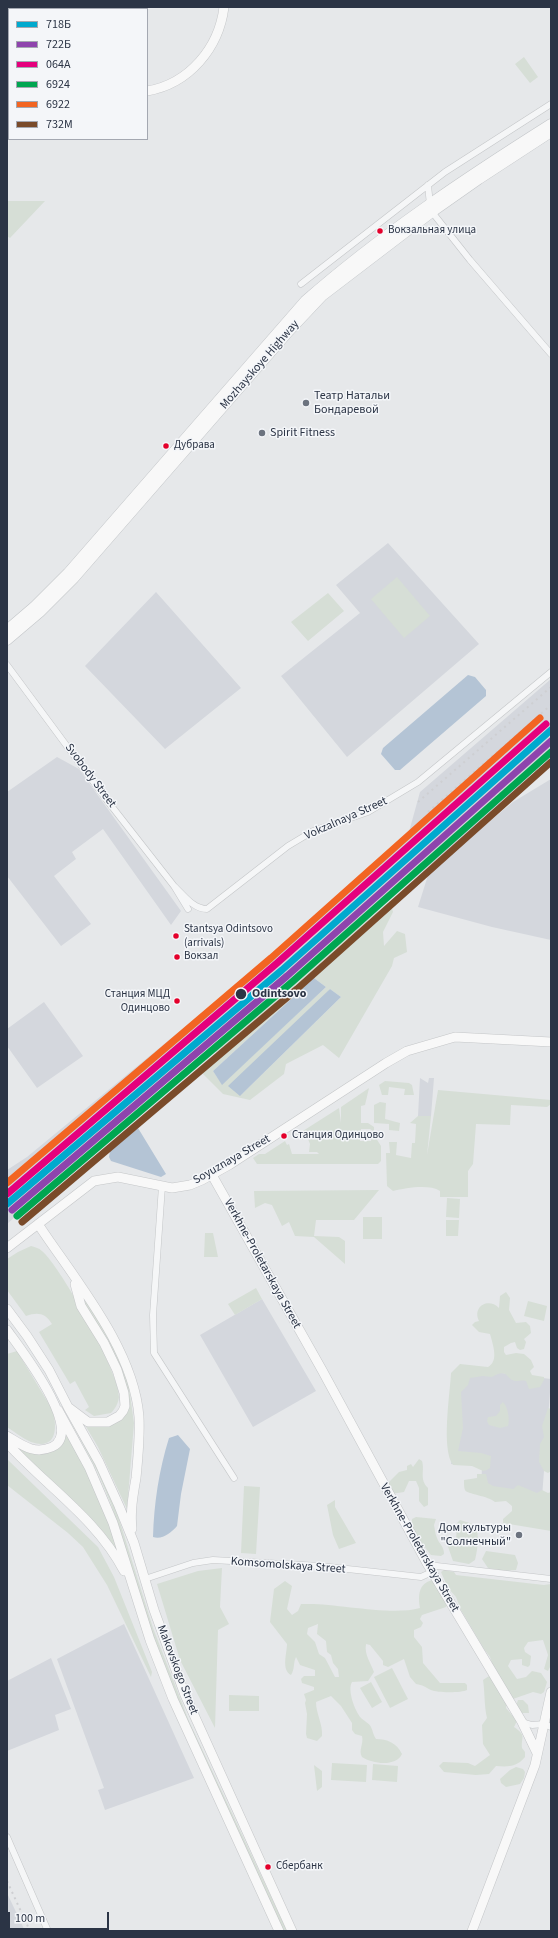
<!DOCTYPE html>
<meta charset="utf-8">
<style>
body{margin:0}
#map{position:relative;width:558px;height:1938px;overflow:hidden;background:#e6e8ea;font-family:"Source Sans 3",sans-serif}
canvas{display:block}
.frame{position:absolute;inset:0;border:8px solid #2b3445;pointer-events:none}
.legend{position:absolute;left:8px;top:8px;width:140px;height:132px;box-sizing:border-box;background:#f4f6f9;border:1px solid #a4a8b1;margin:0;padding:5px 7px;list-style:none;font-size:12px;color:#2b3445}
.legend li{display:flex;align-items:center;gap:8px;height:20px}
.legend b{width:20px;border:1px solid #a4a8b1}
.scale{position:absolute;left:8px;top:1912px;width:101px;height:18px;box-sizing:border-box;border:2px solid #2b3445;border-top:0;padding-left:5px;font-size:12px;line-height:14px;white-space:nowrap;color:#2b3445;-webkit-text-stroke:3px #f4f6f9;paint-order:stroke}
</style>
<div id="map">
<canvas width="558" height="1938"></canvas>
<div class="frame"></div>
<ul class="legend">
<li><b style="height:5px;background:#00a9ce"></b>718Б</li>
<li><b style="height:5px;background:#8e44ad"></b>722Б</li>
<li><b style="height:5px;background:#e5007d"></b>064А</li>
<li><b style="height:5px;background:#00a651"></b>6924</li>
<li><b style="height:5px;background:#f26522"></b>6922</li>
<li><b style="height:5px;background:#7a4b2a"></b>732М</li>
</ul>
<div class="scale">100 m</div>
</div>
<script>
const g = document.querySelector('canvas').getContext('2d');
g.lineJoin = 'round';
function fill(path, color) { g.fillStyle = color; g.fill(path, 'evenodd'); }
function strokePath(path, color, width, dash) { g.strokeStyle = color; g.lineWidth = width; g.lineCap = dash ? 'butt' : 'round'; g.setLineDash(dash || []); g.stroke(path); }
function write(font, color, halo, rows, align = 'center') {
  g.font = font + ' "Source Sans 3",sans-serif'; g.lineWidth = 3; g.setLineDash([]); g.textBaseline = 'middle'; g.strokeStyle = halo; g.fillStyle = color; for (const [text, x, y, turn = 0] of rows) {
    g.save(); g.translate(x, y); g.rotate((+turn || 0) * Math.PI / 180); g.textAlign = isNaN(turn) ? turn : align; if (halo) g.strokeText(text, 0, 0); g.fillText(text, 0, 0); g.restore();
  }
}
const built = new Path2D(`
 M 7,7 L 44,7 L 44,9 L 9,9 L 9,74 L 7,74 Z
 M 388,543 L 479,644 L 347,757 L 281,676 L 360,613 L 336,585 Z
 M 156,592 L 241,688 L 165,749 L 85,666 Z
 M 551,679 L 551,768 L 546,759 L 490,816 L 186,1066 L 7,1224 L 7,1170 L 27,1157 L 249,974 L 407,839 L 420,792 Z
 M 57,757 L 79,769 L 181,911 L 171,925 L 103,829 L 72,852 L 76,859 L 54,876 L 91,924 L 61,946 L 7,876 L 7,792 Z
 M 551,779 L 551,940 L 492,927 L 418,907 L 429,872 L 513,802 Z
 M 44,1002 L 83,1056 L 37,1088 L 7,1046 L 7,1029 Z
 M 420,1078 L 428,1083 L 429,1078 L 434,1078 L 431,1116 L 418,1116 Z
 M 262,1299 L 316,1391 L 253,1427 L 200,1335 Z
 M 461,1368 L 551,1379 L 542,1497 L 481,1493 L 482,1466 L 451,1464 Z
 M 124,1624 L 194,1778 L 105,1810 L 98,1790 L 104,1788 L 57,1659 Z
 M 51,1658 L 71,1709 L 55,1715 L 59,1730 L 7,1751 L 7,1681 Z
 M 7,1893 L 25,1931 L 7,1931 Z`);
const green = new Path2D(`
 M 524,57 L 538,77 L 530,83 L 515,64 Z
 M 7,201 L 45,201 L 10,238 L 7,236 Z
 M 397,577 L 430,616 L 404,638 L 371,599 Z
 M 328,593 L 344,611 L 308,641 L 291,622 Z
 M 390,901 L 393,912 L 383,932 L 384,946 L 397,931 L 405,934 L 407,952 L 394,958 L 392,966 L 339,1058 L 323,1045 L 286,1064 L 284,1074 L 250,1100 L 223,1094 L 200,1071 L 217,1055 L 215,1048 ZM 314,978 L 326,987 L 222,1084 L 213,1071 ZM 330,989 L 341,997 L 240,1096 Z
 M 385,1081 L 409,1083 L 412,1085 L 414,1095 L 404,1095 L 405,1089 L 389,1087 L 388,1095 L 382,1095 L 379,1085 Z
 M 369,1088 L 365,1105 L 361,1106 L 361,1123 L 368,1123 L 374,1127 L 374,1132 L 370,1129 L 361,1129 L 360,1141 L 371,1141 L 372,1135 L 374,1135 L 381,1146 L 381,1161 L 378,1164 L 257,1164 L 253,1158 L 259,1154 L 265,1154 L 285,1141 L 287,1145 L 289,1144 L 292,1154 L 319,1154 L 317,1152 L 309,1152 L 310,1144 L 308,1139 L 296,1138 L 295,1136 L 339,1108 L 341,1123 L 341,1107 Z
 M 438,1090 L 551,1100 L 551,1104 L 547,1107 L 511,1105 L 510,1125 L 476,1124 L 473,1164 L 468,1171 L 468,1197 L 440,1197 L 440,1191 C 429,1184 406,1188 393,1191 L 387,1186 L 386,1153 L 390,1153 L 389,1142 L 397,1142 L 396,1155 L 411,1158 L 412,1143 L 415,1143 L 416,1124 L 410,1123 L 418,1116 L 431,1116 L 427,1155 Z
 M 380,1102 L 386,1103 L 385,1119 L 400,1123 L 399,1131 L 389,1130 L 389,1124 L 374,1123 L 374,1105 Z
 M 379,1190 L 354,1220 L 316,1220 L 314,1236 L 339,1237 L 345,1241 L 345,1264 L 314,1237 L 295,1236 L 289,1222 L 282,1226 L 272,1205 L 265,1203 L 255,1208 L 254,1191 Z
 M 447,1198 L 460,1199 L 459,1218 L 446,1217 Z
 M 363,1217 L 382,1217 L 382,1239 L 363,1239 Z
 M 446,1220 L 459,1220 L 458,1236 L 446,1236 Z
 M 205,1233 L 213,1233 L 218,1257 L 204,1257 Z
 M 31,1246 C 34,1247 39,1248 42,1251 C 61,1267 120,1374 119,1397 C 118,1404 115,1409 111,1413 L 94,1416 L 85,1410 L 89,1407 L 75,1381 L 70,1384 L 39,1332 L 52,1324 C 45,1313 38,1312 26,1316 L 7,1290 L 7,1259 L 18,1252 Z
 M 256,1288 L 262,1299 L 235,1315 L 228,1304 Z
 M 506,1292 L 510,1298 L 509,1310 L 516,1323 L 526,1322 L 530,1326 L 531,1333 L 524,1339 L 526,1342 L 524,1349 L 520,1350 L 517,1348 L 515,1342 L 511,1343 L 504,1347 L 504,1352 L 506,1355 L 516,1353 L 524,1354 L 531,1360 L 534,1367 L 530,1371 L 532,1375 L 544,1377 L 544,1380 L 540,1387 L 529,1389 L 526,1381 C 522,1380 520,1381 516,1381 C 505,1380 509,1367 492,1377 L 483,1376 L 470,1378 L 468,1385 L 461,1392 L 463,1428 L 458,1451 L 481,1453 L 491,1456 L 490,1468 L 487,1470 L 483,1471 L 472,1466 L 453,1465 C 441,1449 450,1394 451,1373 L 460,1364 L 488,1367 C 499,1361 493,1345 490,1334 L 479,1332 L 472,1325 L 475,1322 L 479,1321 C 472,1307 488,1297 499,1308 L 500,1296 Z
 M 85,1300 L 104,1327 L 127,1374 L 134,1423 L 127,1509 L 98,1447 L 85,1425 C 111,1427 112,1421 128,1403 L 84,1306 Z
 M 528,1301 L 547,1306 L 544,1321 L 524,1316 Z
 M 17,1351 L 52,1409 C 58,1427 57,1451 31,1442 C 22,1438 15,1432 7,1427 L 7,1354 Z
 M 503,1402 C 508,1407 510,1420 508,1426 L 500,1428 L 489,1425 L 487,1421 L 488,1417 L 496,1416 L 500,1411 L 500,1405 Z
 M 548,1408 L 551,1409 L 551,1471 L 548,1473 L 544,1471 L 539,1462 L 540,1444 L 544,1437 L 542,1426 Z
 M 71,1420 L 74,1420 L 114,1503 L 153,1628 L 189,1721 L 287,1931 L 283,1931 L 187,1723 L 150,1629 L 111,1504 L 97,1471 L 71,1422 Z
 M 65,1430 L 88,1469 L 124,1563 L 11,1443 L 38,1454 L 46,1453 Z
 M 7,1459 L 98,1547 L 114,1577 L 152,1672 L 151,1677 L 107,1585 L 83,1547 L 68,1533 L 7,1485 Z
 M 419,1459 L 422,1461 C 425,1471 419,1479 428,1488 L 428,1505 L 424,1507 L 419,1501 L 419,1488 L 416,1481 L 409,1481 L 404,1492 L 391,1494 L 387,1484 L 399,1472 L 407,1470 L 407,1466 L 411,1464 L 413,1467 Z
 M 477,1474 L 486,1474 L 488,1483 L 493,1486 L 513,1489 L 518,1485 L 537,1493 L 542,1490 L 548,1493 L 551,1492 L 551,1531 L 503,1523 L 503,1519 L 512,1511 L 512,1506 L 506,1501 L 495,1502 C 489,1496 466,1494 465,1490 C 464,1488 464,1483 464,1480 L 477,1478 Z
 M 244,1486 L 260,1487 L 256,1554 L 241,1553 Z
 M 335,1500 L 335,1507 L 356,1543 L 339,1549 L 333,1535 L 327,1505 Z
 M 416,1517 L 436,1519 L 434,1525 C 435,1529 435,1534 437,1538 C 439,1544 444,1546 444,1554 L 441,1556 L 431,1555 C 425,1547 410,1530 412,1519 Z
 M 460,1520 L 476,1525 C 479,1536 478,1548 475,1560 L 469,1564 L 453,1561 L 446,1541 L 456,1542 L 457,1523 Z
 M 486,1551 L 515,1555 L 518,1563 L 516,1570 L 505,1571 L 488,1568 L 482,1559 Z
 M 222,1568 L 220,1607 L 229,1624 L 218,1630 L 215,1728 L 180,1660 L 157,1584 L 198,1571 Z
 M 444,1570 L 454,1572 L 456,1575 L 544,1585 L 551,1584 L 551,1665 L 548,1671 L 544,1669 L 548,1655 L 543,1640 L 528,1642 L 524,1648 L 525,1652 L 531,1656 L 530,1665 L 528,1667 L 522,1665 L 522,1659 L 511,1660 L 508,1666 L 517,1679 L 526,1677 L 532,1671 L 541,1673 L 547,1682 L 544,1692 L 541,1694 L 533,1692 L 513,1699 L 492,1663 L 490,1657 L 484,1649 L 461,1610 L 456,1597 L 448,1588 L 441,1572 Z
 M 433,1580 L 448,1603 L 446,1607 L 422,1615 L 420,1619 L 423,1623 L 421,1627 L 414,1630 L 414,1637 L 422,1647 L 423,1663 L 440,1683 L 465,1683 L 467,1685 L 467,1690 C 462,1693 437,1693 431,1690 C 425,1687 423,1685 416,1684 L 410,1677 L 404,1659 L 388,1667 L 383,1665 L 383,1661 L 370,1645 L 366,1644 C 364,1655 371,1663 374,1672 L 368,1681 L 352,1682 C 347,1690 355,1711 361,1718 C 364,1721 369,1723 371,1727 C 373,1731 373,1735 376,1739 C 387,1739 397,1743 402,1754 C 396,1767 373,1764 362,1757 C 358,1750 364,1744 362,1736 L 355,1734 L 352,1730 L 352,1723 L 341,1706 L 331,1696 L 316,1702 C 316,1714 323,1724 322,1736 L 317,1741 L 307,1738 L 306,1734 L 307,1714 L 305,1703 L 306,1700 L 304,1694 L 314,1690 L 314,1687 L 302,1683 L 301,1679 L 304,1676 L 315,1676 L 315,1670 L 300,1665 L 296,1657 C 293,1663 295,1669 291,1675 C 281,1670 287,1653 287,1644 L 270,1622 L 274,1589 L 285,1581 L 292,1586 L 287,1609 L 292,1615 L 298,1611 L 301,1604 L 309,1604 C 340,1604 392,1616 420,1608 C 418,1596 418,1583 433,1580 ZM 318,1624 L 317,1634 L 326,1641 L 327,1652 L 331,1655 L 333,1663 L 338,1669 L 339,1677 L 335,1677 L 325,1658 L 319,1654 L 315,1642 L 307,1634 L 308,1628 Z
 M 392,1668 L 408,1699 L 390,1708 L 374,1677 Z
 M 489,1676 L 507,1704 L 506,1708 L 517,1721 L 514,1727 C 527,1736 521,1736 522,1748 L 525,1752 L 525,1757 C 517,1767 508,1767 496,1766 L 489,1774 L 476,1775 L 444,1772 L 439,1766 L 443,1762 L 468,1763 L 475,1766 L 490,1755 L 483,1744 L 482,1725 L 487,1718 C 484,1705 485,1693 483,1680 Z
 M 371,1682 L 382,1702 L 372,1708 L 360,1688 Z
 M 229,1695 L 259,1696 L 259,1711 L 229,1711 Z
 M 518,1700 L 523,1700 L 528,1705 L 529,1713 L 521,1713 L 516,1706 Z
 M 332,1763 L 367,1765 L 366,1782 L 331,1780 Z
 M 373,1764 L 398,1766 L 397,1782 L 372,1780 Z
 M 314,1765 L 322,1771 L 322,1787 L 317,1791 Z
 M 516,1767 L 523,1769 L 525,1772 L 524,1778 L 520,1784 L 506,1787 L 501,1783 L 500,1779 L 510,1770 Z`);
const water = new Path2D(`
 M 468,675 L 475,677 L 486,690 L 486,696 L 400,770 L 395,770 L 381,754 L 383,748 Z
 M 314,978 L 326,987 L 222,1085 L 213,1071 Z
 M 330,989 L 341,997 L 240,1096 L 228,1086 Z
 M 138,1128 L 166,1174 L 161,1177 L 111,1161 L 109,1157 L 110,1151 Z
 M 178,1435 L 190,1449 L 181,1494 L 177,1526 C 171,1533 162,1540 153,1537 C 154,1503 159,1470 169,1438 Z`);
const street = new Path2D(`
 M 428,185 L 430,205 L 432,212 L 470,260 L 551,354
 M 301,284 L 445,172 L 551,104
 M 7,665 L 106,799 L 174,886 L 188,909
 M 174,886 C 184,895 193,909 207,909 L 288,846 L 313,831 L 368,812 L 418,782 L 551,672
 M 162,1186 L 153,1315 L 154,1353 L 234,1478
 M 428,1565 L 551,1579
 M 145,1579 L 193,1563 L 213,1560 L 320,1566 L 421,1577 L 432,1572
 M 522,1722 L 532,1725 L 544,1724 L 551,1727
 M 7,1837 L 48,1931`);
const secondary = new Path2D(`
 M 147,91 C 189,84 219,48 224,7
 M 7,99 L 9,99
 M 212,1175 L 322,1370 L 428,1565 L 522,1722 L 537,1753
 M 38,1224 C 75,1280 134,1349 139,1417 C 140,1437 138,1458 136,1478 C 133,1495 130,1512 132,1529
 M 7,1248 L 94,1181 L 118,1177 L 172,1188 L 190,1185 L 202,1180 L 229,1165 L 386,1063 L 407,1051 L 455,1037 L 551,1042
 M 7,1309 L 27,1336 L 49,1370 L 68,1407 L 88,1422 L 108,1422 L 119,1416 L 123,1411 L 125,1406 L 124,1393 L 117,1370 L 104,1343 L 81,1306 L 75,1284
 M 7,1330 C 19,1347 86,1432 52,1447 C 34,1455 22,1445 7,1436
 M 68,1407 L 99,1462 L 119,1506 L 134,1543 L 154,1610 L 185,1695 L 292,1931
 M 58,1410 L 89,1467 L 113,1523 L 150,1640 L 173,1699 L 279,1931
 M 7,1443 C 46,1486 97,1519 124,1571
 M 472,1931 L 535,1765 L 551,1692`);
const primary = new Path2D(`
 M 7,630 L 35,606 L 68,573 L 305,301 C 380,235 467,177 551,124
 M 7,640 L 40,612 L 74,578 L 289,331 L 322,296 L 432,212 L 479,179 L 551,132`);
const rail = new Path2D(`
 M 489,800 L 523,777 L 551,762
 M 418,802 L 551,687
 M 428,812 L 551,705
 M 7,1881 L 30,1931`);
const rail1 = new Path2D(`
 M 7,1204 L 282,970 L 551,730`);
const rail2 = new Path2D(`
 M 12,1210 L 287,976 L 551,741`);
const rail3 = new Path2D(`
 M 7,1194 L 276,964 L 546,724`);
const rail4 = new Path2D(`
 M 17,1216 L 292,982 L 551,752`);
const rail5 = new Path2D(`
 M 7,1183 L 271,958 L 540,718`);
const rail6 = new Path2D(`
 M 22,1222 L 297,989 L 551,762`);
const markers = [
 [380,231,3.5,"#e4002b"],
 [306,403,4,"#6c737f"],
 [262,433,4,"#6c737f"],
 [166,446,3.5,"#e4002b"],
 [176,936,3.5,"#e4002b"],
 [177,957,3.5,"#e4002b"],
 [241,994,6,"#2b3445"],
 [177,1001,3.5,"#e4002b"],
 [284,1136,3.5,"#e4002b"],
 [519,1535,4,"#6c737f"],
 [268,1867,3.5,"#e4002b"]
];
const busNames = [
 ["Вокзальная улица",388,231],
 ["Дубрава",174,446],
 ["Stantsya Odintsovo",184,930],
 ["(arrivals)",184,944],
 ["Вокзал",184,957],
 ["Станция МЦД",170,995,"right"],
 ["Одинцово",170,1009,"right"],
 ["Станция Одинцово",292,1136],
 ["Сбербанк",276,1867]
];
const streetNames = [
 ["Mozhayskoye Highway",260,365,-49],
 ["Svobody Street",90,776,53],
 ["Vokzalnaya Street",346,819,-24],
 ["Soyuznaya Street",232,1160,-30],
 ["Verkhne-Proletarskaya Street",262,1264,61],
 ["Verkhne-Proletarskaya Street",419,1548,60],
 ["Komsomolskaya Street",288,1566,4],
 ["Makovskogo Street",177,1670,69]
];
const poiNames = [
 ["Театр Натальи",314,396],
 ["Бондаревой",314,410],
 ["Spirit Fitness",270,433],
 ["Дом культуры",511,1528,"right"],
 ["\"Солнечный\"",511,1542,"right"]
];
const stopNames = [
 ["Odintsovo",252,994]
];
fill(built, '#d4d7dd');
fill(green, '#d6ded6');
fill(water, '#b4c4d5');
strokePath(street, '#c4c6c8', 7);
strokePath(secondary, '#c4c6c8', 10);
strokePath(primary, '#c2c5c8', 11);
strokePath(street, '#f5f6f7', 6);
strokePath(secondary, '#f8f8f8', 9);
strokePath(primary, '#f8f8f8', 10);
strokePath(rail, '#cecfd2', 2, [2, 4]);
strokePath(rail1, '#00a9ce', 7);
strokePath(rail2, '#8e44ad', 7);
strokePath(rail3, '#e5007d', 7);
strokePath(rail4, '#00a651', 7);
strokePath(rail5, '#f26522', 7);
strokePath(rail6, '#7a4b2a', 7);
for (const [x, y, r, color] of markers) { const dot = new Path2D(); dot.arc(x, y, r, 0, 2 * Math.PI); g.fillStyle = color; g.fill(dot); strokePath(dot, '#f4f6f9', 1.5); }
write('11px', '#2b3445', '#f4f6f9', busNames, 'left');
write('12px', '#2b3445', '#f4f6f9', streetNames);
write('12px', '#2b3445', '#f4f6f9', poiNames, 'left');
write('bold 12px', '#2b3445', '#f4f6f9', stopNames, 'left');
</script>
